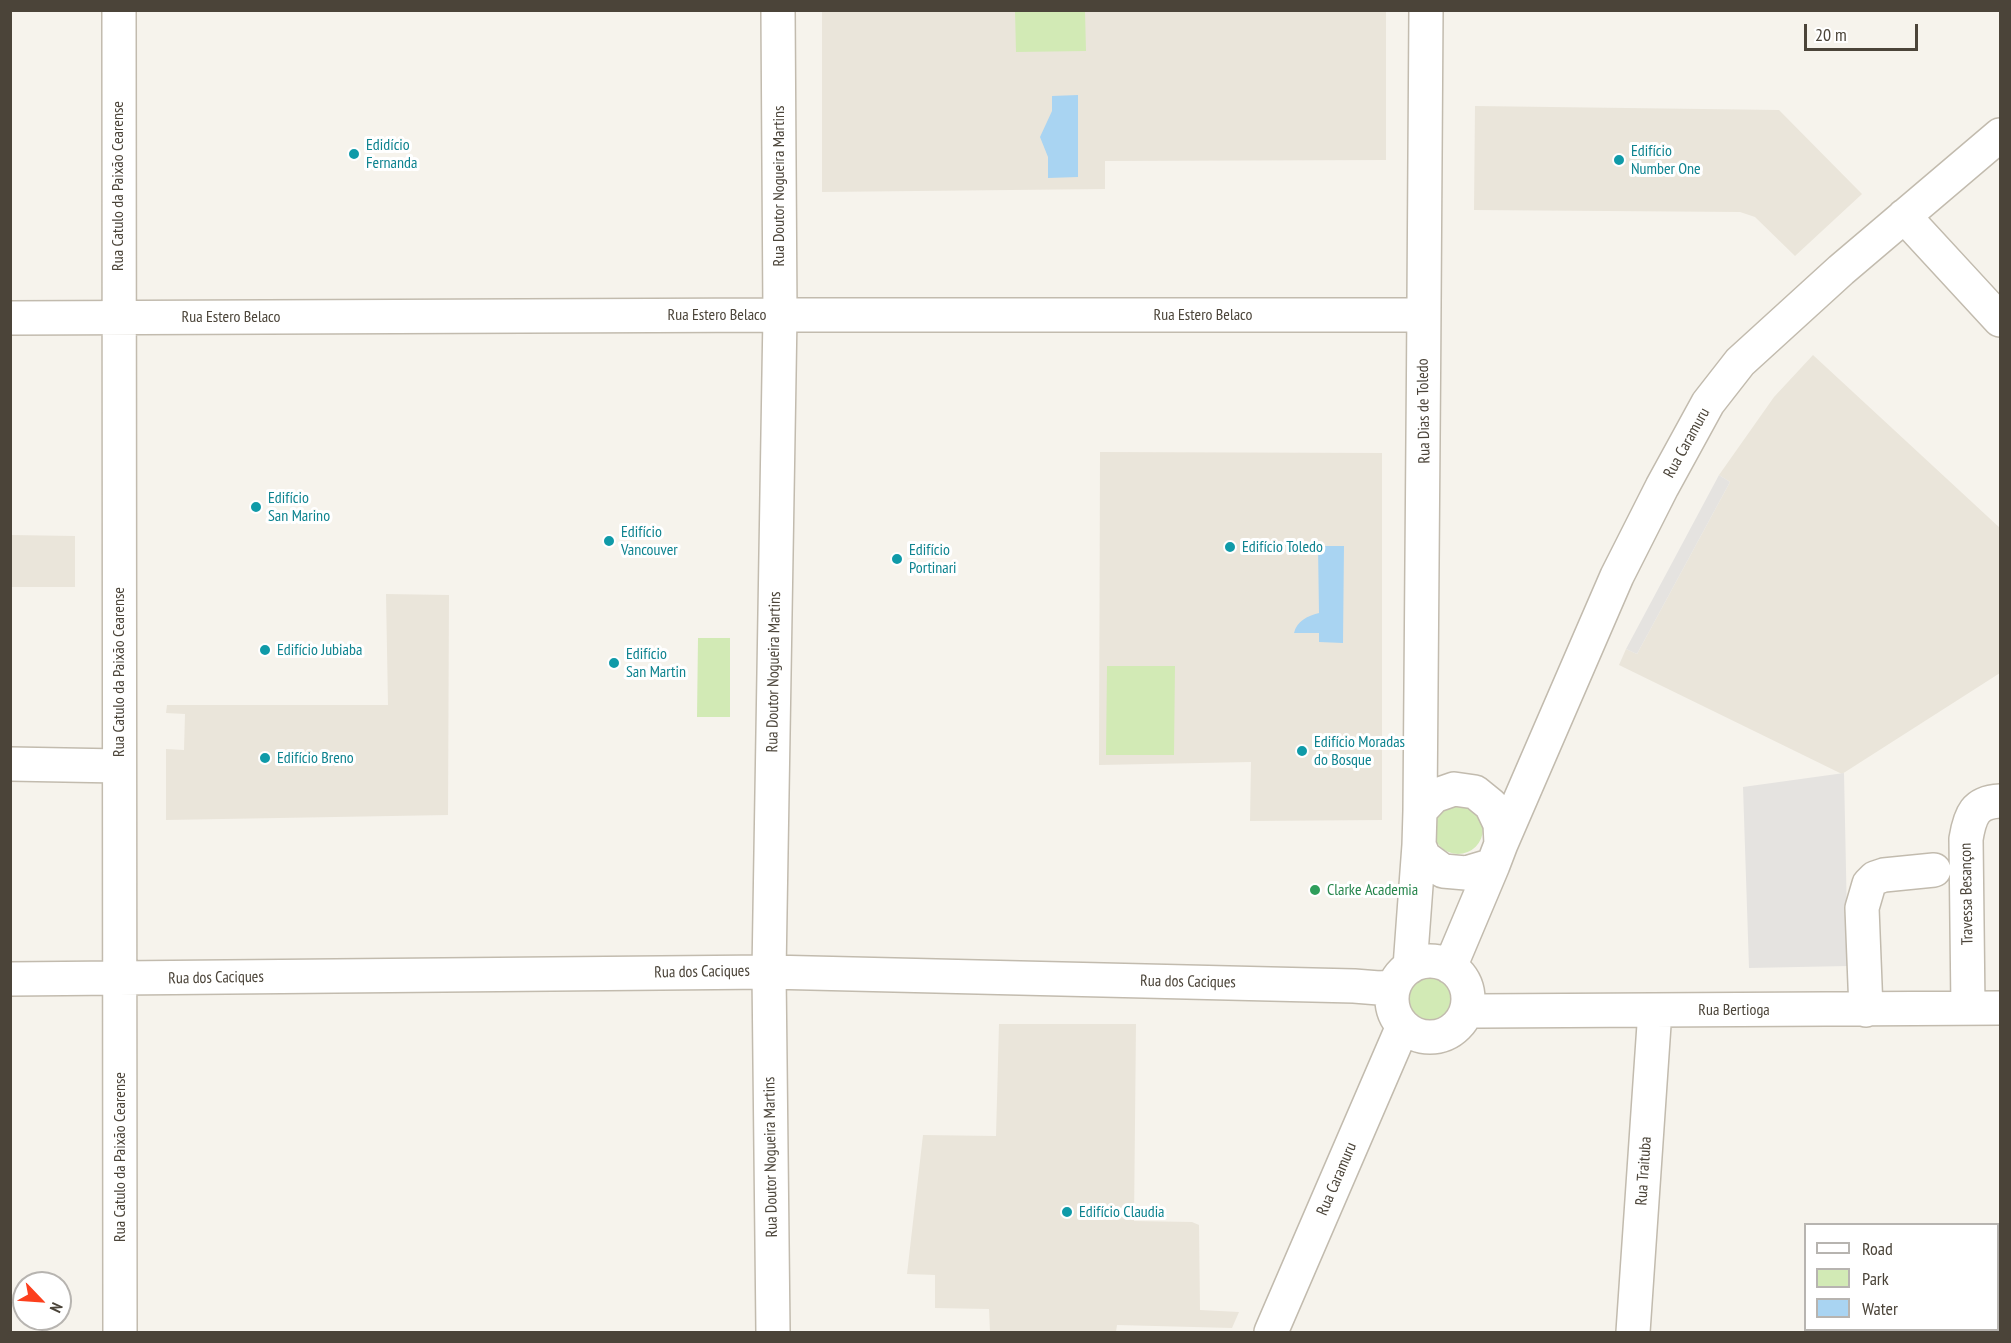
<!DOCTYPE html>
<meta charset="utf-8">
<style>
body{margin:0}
#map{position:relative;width:2011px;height:1343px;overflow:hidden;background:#f6f3ec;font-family:"PT Sans Narrow",sans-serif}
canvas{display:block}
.frame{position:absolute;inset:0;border:12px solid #4b4439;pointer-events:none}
.legend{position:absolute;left:1804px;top:1223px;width:195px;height:108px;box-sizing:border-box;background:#fff;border:2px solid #b7b4b0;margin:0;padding:8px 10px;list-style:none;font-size:18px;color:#4b4439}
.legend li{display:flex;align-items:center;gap:12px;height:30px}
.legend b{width:30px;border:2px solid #b7b4b0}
.north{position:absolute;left:12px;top:1271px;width:60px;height:60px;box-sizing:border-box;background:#fff;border:2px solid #b7b4b0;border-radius:50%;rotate:115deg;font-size:16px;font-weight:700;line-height:24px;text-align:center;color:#4b4439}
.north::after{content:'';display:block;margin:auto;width:21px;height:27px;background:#fc3f1d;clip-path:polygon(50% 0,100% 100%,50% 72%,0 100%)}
.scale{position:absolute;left:1804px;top:24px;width:114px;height:27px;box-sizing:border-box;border:3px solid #4b4439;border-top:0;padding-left:8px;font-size:18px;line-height:21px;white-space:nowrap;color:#4b4439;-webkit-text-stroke:4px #fff;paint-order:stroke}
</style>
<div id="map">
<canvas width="2011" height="1343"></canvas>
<div class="frame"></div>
<ul class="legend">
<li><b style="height:8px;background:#fff"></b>Road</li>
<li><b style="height:16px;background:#d2eab5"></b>Park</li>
<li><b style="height:16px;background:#a9d4f2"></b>Water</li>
</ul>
<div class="north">N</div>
<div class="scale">20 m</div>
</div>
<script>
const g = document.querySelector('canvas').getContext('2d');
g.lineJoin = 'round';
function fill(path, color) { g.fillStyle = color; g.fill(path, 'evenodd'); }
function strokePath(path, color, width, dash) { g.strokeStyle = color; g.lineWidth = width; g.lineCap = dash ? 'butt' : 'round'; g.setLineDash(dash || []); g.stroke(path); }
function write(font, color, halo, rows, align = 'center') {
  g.font = font + ' "PT Sans Narrow",sans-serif'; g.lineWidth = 6; g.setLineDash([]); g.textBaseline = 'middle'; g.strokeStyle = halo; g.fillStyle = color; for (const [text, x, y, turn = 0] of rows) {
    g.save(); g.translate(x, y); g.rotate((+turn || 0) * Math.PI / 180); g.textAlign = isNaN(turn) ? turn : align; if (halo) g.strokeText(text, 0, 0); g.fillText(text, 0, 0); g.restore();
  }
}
const residential = new Path2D(`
 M 822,11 L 1386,11 L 1386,160 L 1105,161 L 1105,189 L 822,192 Z
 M 1475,106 L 1779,110 L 1862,194 L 1795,256 L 1755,217 L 1740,212 L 1474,210 Z
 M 1813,355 L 2000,528 L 2000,673 L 1842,774 L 1619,665 L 1626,649 L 1637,654 L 1730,482 L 1719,475 L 1774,397 Z
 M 1100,452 L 1382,453 L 1382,820 L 1250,821 L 1251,762 L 1099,765 Z
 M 11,535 L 75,536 L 75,587 L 11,587 Z
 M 386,594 L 449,595 L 448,815 L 166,820 L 166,749 L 184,750 L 185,714 L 166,713 L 167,705 L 388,705 Z
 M 999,1024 L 1136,1024 L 1134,1221 L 1192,1222 L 1199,1225 L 1200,1310 L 1239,1312 L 1232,1328 L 1117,1325 L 1116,1332 L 990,1332 L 989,1309 L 935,1308 L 935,1275 L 907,1274 L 923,1135 L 996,1136 Z`);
const green = new Path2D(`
 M 1015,11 L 1085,11 L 1086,51 L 1016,52 Z
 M 698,638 L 730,638 L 730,717 L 697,717 Z
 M 1107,666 L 1175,666 L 1174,755 L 1106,755 Z
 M1433 829a25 25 0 1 1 50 0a25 25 0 1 1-50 0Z
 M1402 999a25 25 0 1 1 50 0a25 25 0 1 1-50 0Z`);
const parking = new Path2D(`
 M 1719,475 L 1730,482 L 1637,654 L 1626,649 Z
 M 1844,773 L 1848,966 L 1749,968 L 1743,787 Z`);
const water = new Path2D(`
 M 1078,95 L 1078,177 L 1048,178 L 1048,157 L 1040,137 L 1052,111 L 1052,96 Z
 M 1318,546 L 1344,546 L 1343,643 L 1319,642 L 1319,633 L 1294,633 C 1297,621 1307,616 1319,613 Z`);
const street = new Path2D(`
 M 119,10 L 120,1332
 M 1904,216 L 2000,320
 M 10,318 L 780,315 L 1423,315
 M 10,764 L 119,766
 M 1454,789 L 1475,792 L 1491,805 L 1500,824 L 1501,844 L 1493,865 L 1466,873 L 1443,871 L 1424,857 L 1419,845 L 1420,811 L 1434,796 Z
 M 1420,811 C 1424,544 1423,277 1426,10
 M 1501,844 L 1617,576 L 1662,487 L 1708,403 L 1740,362 L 1841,270 L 2000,135
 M1392 999a38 38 0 1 1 76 0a38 38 0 1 1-76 0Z
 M 1410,967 L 1419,845
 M 1450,967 L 1493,865
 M 10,979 L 769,972 L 1354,986 L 1379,988 L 1394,987
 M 1968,1008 L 1966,839 C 1970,815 1975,802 2000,801
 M 1467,1009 L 1479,1011 L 2000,1008
 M 1866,1010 L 1862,908 L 1869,884 L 1875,878 L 1884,875 L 1934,870
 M 773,1332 L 769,972 L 780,315 L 778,10
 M 1271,1332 L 1403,1026
 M 1633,1332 L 1655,1010`);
const markers = [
 [354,154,6,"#0f9aa8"],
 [1619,160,6,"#0f9aa8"],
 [256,507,6,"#0f9aa8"],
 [609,541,6,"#0f9aa8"],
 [1230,547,6,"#0f9aa8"],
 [897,559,6,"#0f9aa8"],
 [265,650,6,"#0f9aa8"],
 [614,663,6,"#0f9aa8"],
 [1302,751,6,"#0f9aa8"],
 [265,758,6,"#0f9aa8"],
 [1315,890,6,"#2e9e5b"],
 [1067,1212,6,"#0f9aa8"]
];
const cultureNames = [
 ["Edidício",366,145],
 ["Fernanda",366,163],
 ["Edifício",1631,151],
 ["Number One",1631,169],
 ["Edifício",268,498],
 ["San Marino",268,516],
 ["Edifício",621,532],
 ["Vancouver",621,550],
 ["Edifício Toledo",1242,547],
 ["Edifício",909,550],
 ["Portinari",909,568],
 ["Edifício Jubiaba",277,650],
 ["Edifício",626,654],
 ["San Martin",626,672],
 ["Edifício Moradas",1314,742],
 ["do Bosque",1314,760],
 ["Edifício Breno",277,758],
 ["Edifício Claudia",1079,1212]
];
const streetNames = [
 ["Rua Catulo da Paixão Cearense",118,186,-90],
 ["Rua Doutor Nogueira Martins",779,186,-90],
 ["Rua Estero Belaco",717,315],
 ["Rua Estero Belaco",1203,315],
 ["Rua Estero Belaco",231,317],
 ["Rua Dias de Toledo",1424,411,-91],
 ["Rua Caramuru",1687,443,-61],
 ["Rua Catulo da Paixão Cearense",119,672,-90],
 ["Rua Doutor Nogueira Martins",774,672,-89],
 ["Travessa Besançon",1967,894,-91],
 ["Rua dos Caciques",702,972,-1],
 ["Rua dos Caciques",216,978,-1],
 ["Rua dos Caciques",1188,982,1],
 ["Rua Bertioga",1734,1010],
 ["Rua Catulo da Paixão Cearense",120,1157,-90],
 ["Rua Doutor Nogueira Martins",771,1157,-91],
 ["Rua Traituba",1644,1171,-86],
 ["Rua Caramuru",1337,1179,-67]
];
const leisureNames = [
 ["Clarke Academia",1327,890]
];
fill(residential, '#eae5da');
fill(green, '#d2eab5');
fill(parking, '#e5e3e0');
fill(water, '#a9d4f2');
strokePath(street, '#c2bbae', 36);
strokePath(street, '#fff', 33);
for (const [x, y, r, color] of markers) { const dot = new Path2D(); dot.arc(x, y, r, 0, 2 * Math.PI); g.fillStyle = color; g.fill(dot); strokePath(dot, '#fff', 2); }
write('16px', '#0d838f', '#fff', cultureNames, 'left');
write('16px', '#4b4439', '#fff', streetNames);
write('16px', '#27864d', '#fff', leisureNames, 'left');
</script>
